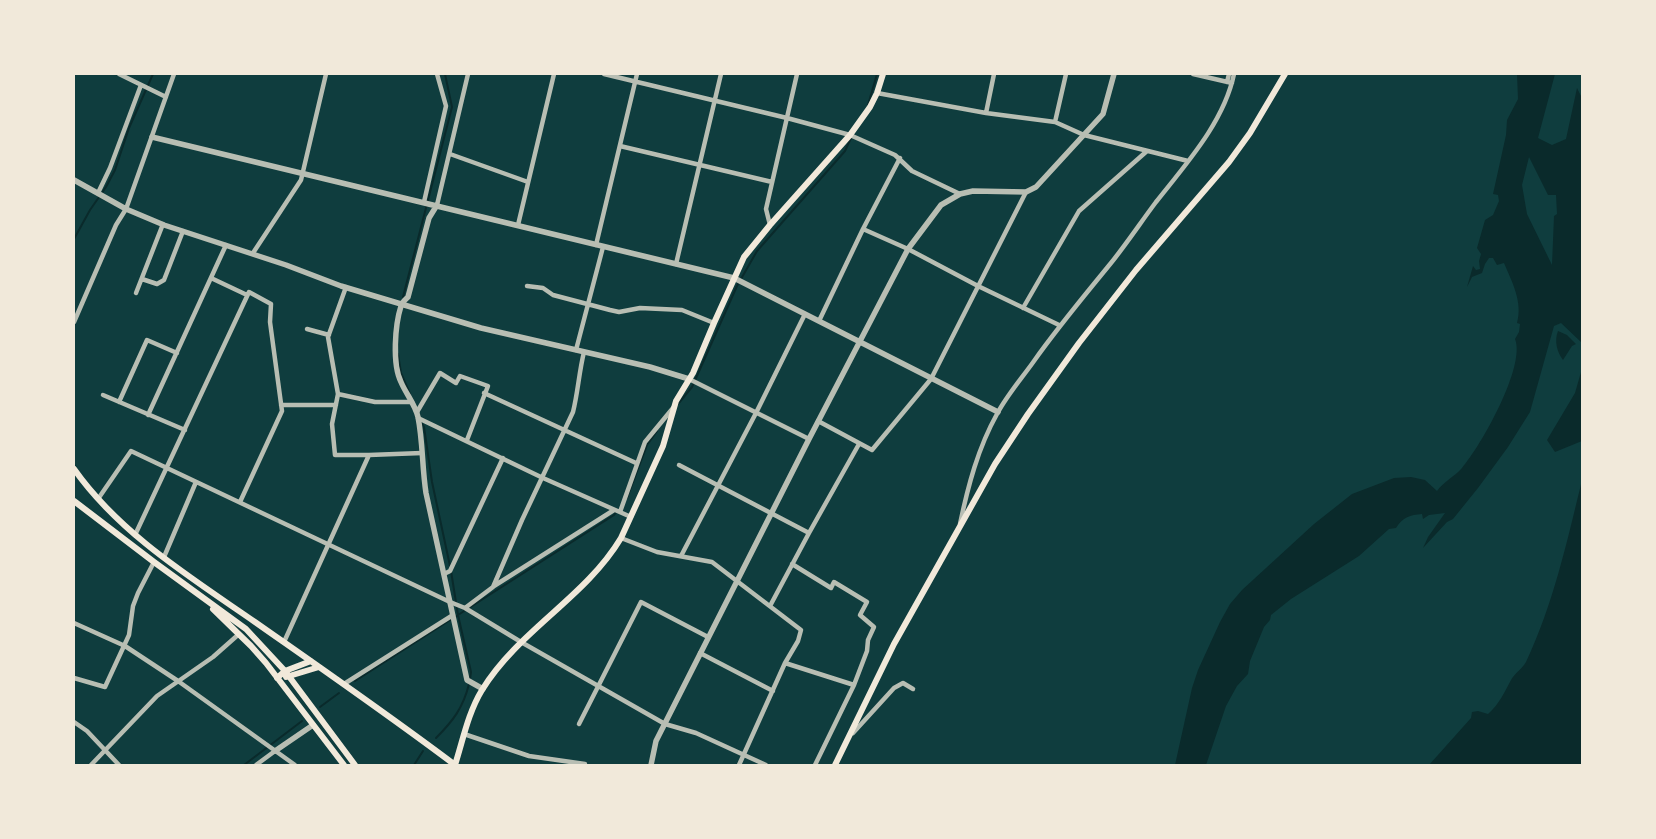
<!DOCTYPE html>
<style>
body{margin:0}
#map{position:relative;width:1656px;height:839px;overflow:hidden;background:#0f3d3e;font-family:Commissioner,sans-serif}
canvas{display:block}
.frame{position:absolute;inset:0;border:75px solid #f1e9da;pointer-events:none}
</style>
<div id="map">
<canvas width="1656" height="839"></canvas>
<div class="frame"></div>
</div>
<script>
const g = document.querySelector('canvas').getContext('2d');
g.lineJoin = 'round';
function fill(path, color) { g.fillStyle = color; g.fill(path, 'evenodd'); }
function strokePath(path, color, width, dash) { g.strokeStyle = color; g.lineWidth = width; g.lineCap = dash ? 'butt' : 'round'; g.setLineDash(dash || []); g.stroke(path); }
const water = new Path2D(`
 M 1517,74 L 1555,74 L 1538,138 L 1552,145 L 1566,139 L 1577,88 L 1582,98 L 1582,343 L 1561,323 L 1554,326 L 1530,412 L 1508,447 L 1478,488 L 1453,519 L 1447,522 L 1423,548 L 1428,537 L 1445,513 L 1429,515 L 1423,519 L 1422,514 C 1410,515 1403,517 1396,528 L 1389,529 L 1359,556 L 1291,599 L 1271,615 L 1270,620 L 1264,627 L 1250,661 L 1248,674 L 1237,686 L 1226,706 L 1206,765 L 1175,765 L 1192,688 L 1198,670 L 1220,622 L 1230,604 L 1242,590 L 1314,524 L 1352,494 L 1394,478 L 1411,477 L 1425,480 L 1437,491 C 1443,482 1454,477 1462,468 C 1481,446 1526,366 1515,339 L 1519,332 L 1520,324 L 1517,323 C 1523,302 1512,282 1504,263 L 1497,265 L 1493,258 L 1489,258 L 1485,264 L 1482,273 L 1472,277 L 1467,287 L 1473,266 L 1476,270 L 1480,269 L 1479,261 L 1481,254 L 1477,248 L 1485,220 L 1493,215 L 1499,201 L 1498,195 L 1493,194 L 1506,135 L 1507,120 L 1518,99 ZM 1529,157 L 1548,195 L 1556,195 L 1557,214 L 1554,216 L 1552,265 L 1527,214 L 1522,185 Z
 M 1558,331 L 1567,335 L 1576,344 L 1572,346 L 1563,360 C 1557,352 1554,341 1558,331 Z
 M 1582,358 L 1582,441 L 1555,452 L 1547,440 L 1575,393 L 1581,372 Z
 M 1582,480 L 1582,765 L 1429,765 L 1471,718 L 1472,712 L 1478,711 L 1488,714 C 1500,703 1504,693 1511,680 C 1515,673 1522,669 1526,662 C 1553,605 1567,542 1582,480 Z`);
const stream = new Path2D(`
 M 868,105 L 877,74
 M 74,239 L 90,210 L 106,187 L 115,170 L 129,128 L 153,74
 M 403,297 L 452,107 L 445,74
 M 398,354 L 401,373 L 410,394
 M 678,404 L 692,387 L 737,286 L 757,251 L 845,151 L 851,138
 M 421,422 L 424,427 L 432,482 L 450,566
 M 627,498 L 647,445 L 657,431
 M 451,571 L 458,615 L 471,672 L 470,679
 M 355,681 L 614,515 L 617,511
 M 320,707 L 339,693
 M 436,738 C 453,721 463,708 469,684
 M 244,765 L 302,721
 M 414,765 L 423,751`);
const minor = new Path2D(`
 M 119,74 L 166,97
 M 604,74 L 787,118 L 850,135 L 895,155 L 912,171 L 960,194
 M 1193,74 L 1232,83
 M 1227,82 L 1229,74
 M 877,93 L 986,113 L 1055,122 L 1084,135 L 1188,161
 M 986,113 L 994,74
 M 1055,122 L 1066,74
 M 620,146 L 772,182
 M 450,154 L 528,182
 M 98,193 L 110,168 L 141,85
 M 424,202 L 446,106 L 437,74
 M 437,205 L 468,74
 M 518,225 L 554,74
 M 770,225 L 766,209 L 797,74
 M 863,229 L 908,249 L 978,286 L 1059,325
 M 596,245 L 637,74
 M 253,253 L 301,180 L 326,74
 M 676,264 L 721,74
 M 211,278 L 247,295
 M 142,279 L 157,284 L 164,280 L 183,231
 M 527,286 L 543,288 L 553,295 L 610,310 L 619,312 L 640,308 L 682,310 L 714,323
 M 136,293 L 163,224
 M 1023,308 L 1079,211 L 1147,151
 M 819,321 L 863,229 L 900,158
 M 74,322 L 116,225 L 126,209 L 174,74
 M 307,329 L 329,335
 M 576,350 L 603,247
 M 689,379 L 809,439
 M 484,393 L 636,463
 M 338,394 L 328,337 L 346,287
 M 103,395 L 185,430
 M 119,402 L 147,340 L 177,353
 M 281,405 L 336,405
 M 417,412 L 440,373 L 456,383 L 460,376 L 488,386 L 467,440
 M 148,415 L 226,245
 M 418,418 L 543,478 L 631,517
 M 818,421 L 872,450 L 931,379 L 1026,192
 M 369,455 L 335,455 L 332,424 L 338,394 L 375,402 L 412,402
 M 679,465 L 809,533
 M 98,499 L 131,451 L 450,602 L 465,608 L 521,642 L 665,724 L 696,733 L 766,765
 M 620,512 L 645,442 L 673,408
 M 960,524 C 968,486 978,448 997,414 C 1007,395 1022,378 1034,361 C 1058,327 1085,295 1111,263 C 1127,243 1141,222 1156,202 C 1186,164 1224,122 1234,74
 M 135,535 L 249,292 L 271,304 L 270,322 L 282,411 L 240,502
 M 621,538 L 657,552 L 712,562 L 801,630 L 798,641 L 785,663 L 739,765
 M 681,556 L 756,413 L 805,314
 M 164,557 L 196,482
 M 792,564 L 831,588 L 834,582 L 867,602 L 860,615 L 874,627 L 868,640 L 867,651 L 854,685 L 815,765
 M 444,574 L 450,571 L 503,458
 M 494,586 L 614,510
 M 770,606 L 809,533 L 859,444
 M 465,608 L 493,587 L 522,520 L 573,412 C 578,392 579,372 584,352
 M 74,623 L 125,646 L 178,681 L 295,765
 M 284,642 L 369,455 L 422,453
 M 700,653 L 773,691
 M 785,663 L 854,685
 M 74,678 L 105,687 L 129,635 L 133,606 L 138,593 L 154,562
 M 344,684 L 453,615
 M 74,722 L 87,731 L 119,765
 M 579,724 L 641,602 L 708,637
 M 853,733 L 894,688 L 903,683 L 913,689
 M 464,734 L 529,756 L 585,764 L 584,765
 M 91,765 L 157,696 L 213,657 L 239,634
 M 256,765 L 275,751`);
const tertiary = new Path2D(`
 M 152,137 L 734,278 L 998,412
 M 74,180 L 126,209 L 164,225 L 286,265 L 341,286 L 481,328 L 650,367 L 689,379
 M 437,205 L 429,218 L 408,297 C 405,300 402,302 401,306 C 395,325 392,364 401,382 C 406,394 415,404 418,417 C 423,442 422,468 426,493 L 467,680 L 483,689
 M 275,751 L 313,725
 M 651,765 L 656,741 L 809,439 L 908,249 L 941,205 L 960,194 L 973,191 L 1026,192 L 1036,187 L 1103,114 L 1114,74`);
const secondary = new Path2D(`
 M 74,469 C 120,534 190,577 255,622 C 322,669 390,716 455,765
 M 74,501 L 154,562 L 246,629 L 285,671 L 355,765
 M 213,609 L 251,646 L 266,663 L 344,765
 M 286,677 L 319,667
 M 277,678 L 285,671 L 311,661
 M 455,765 C 463,740 468,713 482,690 C 519,630 585,598 621,538 L 663,446 L 676,401 L 693,373 L 714,323 L 744,257 L 770,225 L 850,135 L 870,107 L 877,93 L 883,74
 M 835,765 L 894,644 L 995,464 L 1028,414 L 1079,343 L 1136,270 L 1229,162 L 1250,133 L 1285,74`);
fill(water, '#0a2a2b');
strokePath(stream, '#0a2a2b', 2);
strokePath(minor, '#b8beb3', 4.5);
strokePath(tertiary, '#b8beb3', 5.5);
strokePath(secondary, '#f1e9da', 6);
</script>
